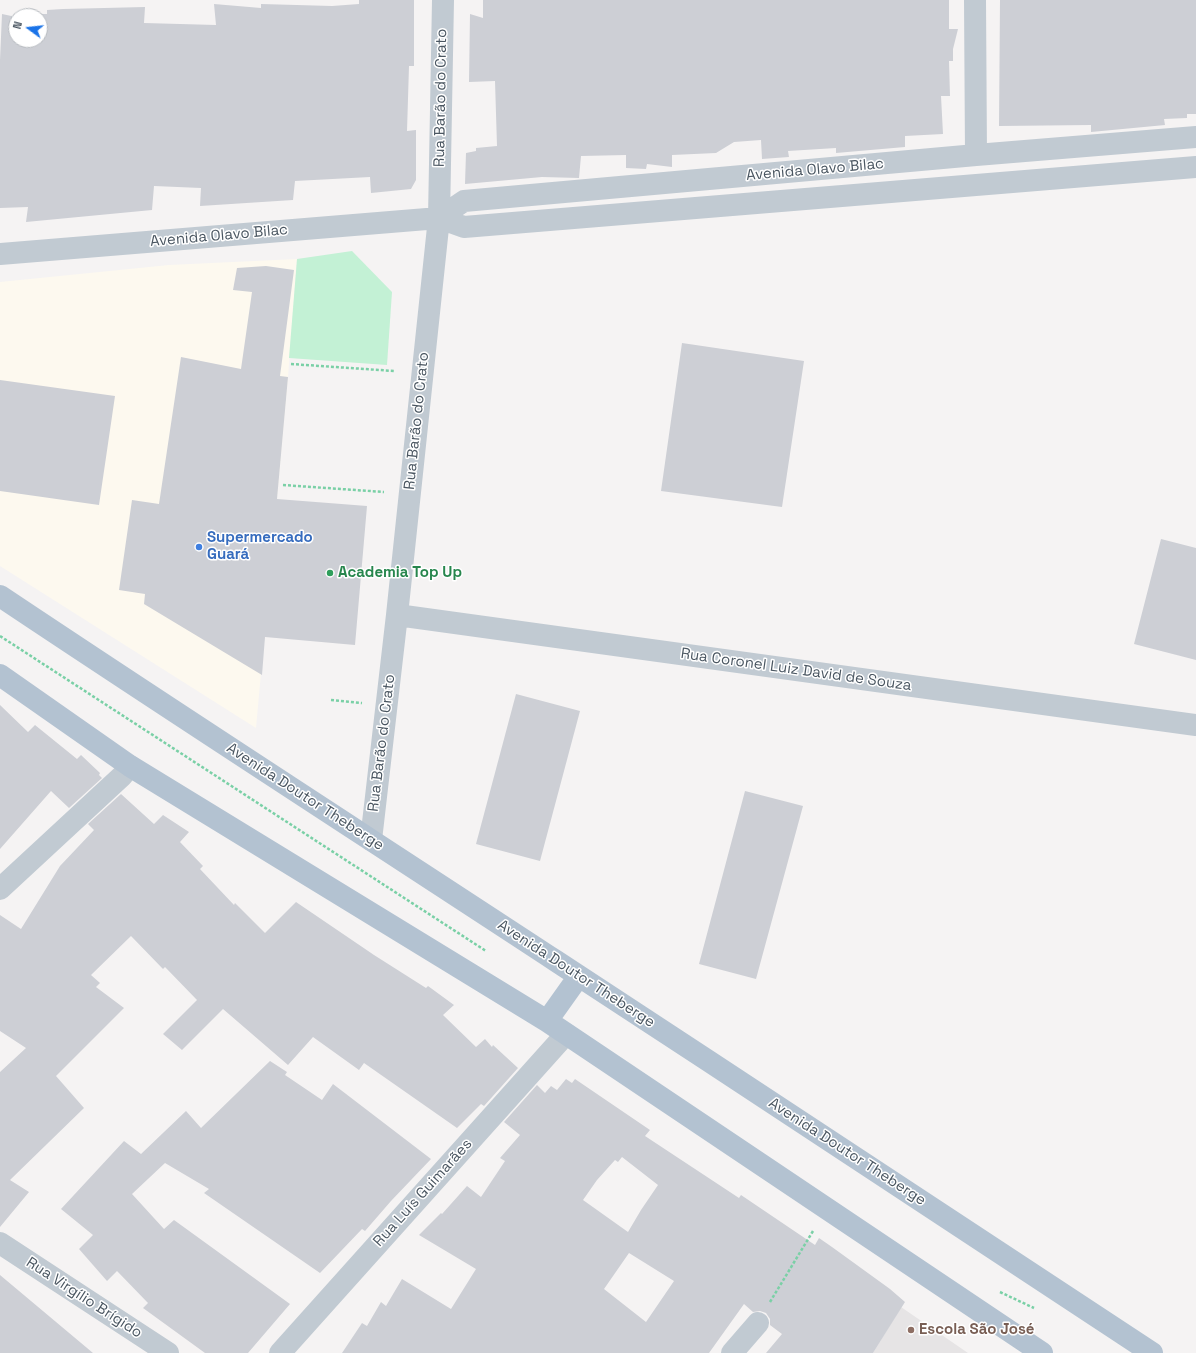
<!DOCTYPE html>
<meta charset="utf-8">
<style>
body{margin:0}
#map{position:relative;width:1196px;height:1353px;overflow:hidden;background:#f5f3f3;font-family:"Space Grotesk",sans-serif}
canvas{display:block}
.north{position:absolute;left:8px;top:8px;width:40px;height:40px;box-sizing:border-box;background:#fff;border:1px solid #b7bbc0;border-radius:50%;rotate:285deg;font-size:11px;font-weight:700;line-height:16px;text-align:center;color:#4a5661}
.north::after{content:'';display:block;margin:auto;width:14px;height:18px;background:#1a73e8;clip-path:polygon(50% 0,100% 100%,50% 72%,0 100%)}
</style>
<div id="map">
<canvas width="1196" height="1353"></canvas>
<div class="north">N</div>
</div>
<script>
const g = document.querySelector('canvas').getContext('2d');
g.lineJoin = 'round';
function fill(path, color) { g.fillStyle = color; g.fill(path, 'evenodd'); }
function strokePath(path, color, width, dash) { g.strokeStyle = color; g.lineWidth = width; g.lineCap = dash ? 'butt' : 'round'; g.setLineDash(dash || []); g.stroke(path); }
function write(font, color, halo, rows, align = 'center') {
  g.font = font + ' "Space Grotesk",sans-serif'; g.lineWidth = 3; g.setLineDash([]); g.textBaseline = 'middle'; g.strokeStyle = halo; g.fillStyle = color; for (const [text, x, y, turn = 0] of rows) {
    g.save(); g.translate(x, y); g.rotate((+turn || 0) * Math.PI / 180); g.textAlign = isNaN(turn) ? turn : align; if (halo) g.strokeText(text, 0, 0); g.fillText(text, 0, 0); g.restore();
  }
}
const commercial = new Path2D(`
 M 297,259 L 288,377 L 256,728 L 0,566 L 0,282 L 169,265 Z`);
const education = new Path2D(`
 M 901,1307 L 968,1353 L 873,1353 Z`);
const green = new Path2D(`
 M 352,251 L 392,292 L 387,365 L 289,358 L 297,259 Z`);
const building = new Path2D(`
 M 359,0 L 414,0 L 414,66 L 409,66 L 407,131 L 416,130 L 416,180 L 411,189 L 371,193 L 370,177 L 295,181 L 293,200 L 200,206 L 201,188 L 154,186 L 152,210 L 26,222 L 28,207 L 0,208 L 0,60 L 2,14 L 16,17 L 16,40 L 40,40 L 40,16 L 24,16 L 24,14 L 47,14 L 47,10 L 63,9 L 145,7 L 144,23 L 216,25 L 214,4 L 261,8 L 261,4 L 332,6 L 359,4 Z
 M 483,0 L 949,0 L 949,29 L 958,29 L 953,49 L 953,61 L 949,61 L 950,96 L 941,96 L 943,134 L 905,136 L 905,147 L 836,153 L 836,148 L 788,151 L 789,157 L 762,159 L 761,140 L 734,142 L 716,153 L 672,155 L 672,167 L 647,164 L 646,169 L 626,168 L 626,155 L 581,156 L 579,178 L 542,177 L 465,184 L 466,153 L 476,151 L 476,148 L 497,146 L 495,81 L 469,82 L 470,14 L 483,18 Z
 M 1000,0 L 1196,0 L 1196,114 L 1187,114 L 1187,118 L 1164,119 L 1165,125 L 1091,132 L 1091,125 L 999,126 Z
 M 266,266 L 294,270 L 280,376 L 288,377 L 277,499 L 367,506 L 355,645 L 265,637 L 262,675 L 144,604 L 145,594 L 119,590 L 132,500 L 159,504 L 181,357 L 241,369 L 252,292 L 233,290 L 237,268 Z
 M 682,343 L 804,361 L 782,507 L 661,491 Z
 M 0,380 L 115,396 L 99,505 L 0,491 Z
 M 1161,539 L 1196,548 L 1196,660 L 1134,644 Z
 M 516,694 L 580,711 L 540,861 L 476,844 Z
 M 0,705 L 28,732 L 35,725 L 77,759 L 81,755 L 100,773 L 99,775 L 102,778 L 69,808 L 51,791 L 0,849 Z
 M 745,791 L 803,806 L 756,979 L 699,964 Z
 M 121,794 L 154,824 L 163,815 L 189,832 L 180,842 L 203,866 L 200,869 L 234,905 L 235,903 L 265,933 L 296,902 L 374,955 L 426,988 L 428,986 L 454,1005 L 443,1015 L 476,1047 L 485,1039 L 492,1047 L 493,1045 L 518,1068 L 484,1106 L 481,1104 L 457,1128 L 364,1063 L 359,1070 L 313,1037 L 288,1065 L 223,1009 L 182,1050 L 163,1034 L 197,1000 L 165,967 L 163,969 L 131,936 L 91,975 L 100,983 L 96,987 L 124,1008 L 56,1076 L 84,1108 L 10,1180 L 29,1192 L 0,1227 L 0,1072 L 26,1048 L 0,1031 L 0,915 L 21,929 L 60,866 L 94,830 L 88,824 Z
 M 270,1061 L 287,1072 L 285,1075 L 322,1100 L 333,1084 L 431,1159 L 391,1201 L 365,1231 L 362,1229 L 320,1273 L 204,1193 L 209,1189 L 165,1163 L 132,1194 L 164,1229 L 174,1220 L 290,1304 L 248,1353 L 205,1353 L 143,1308 L 148,1303 L 117,1271 L 107,1281 L 79,1249 L 93,1235 L 61,1209 L 124,1141 L 141,1154 L 186,1111 L 201,1128 Z
 M 566,1079 L 572,1083 L 575,1079 L 650,1130 L 645,1136 L 739,1198 L 741,1195 L 815,1245 L 819,1238 L 832,1247 L 890,1289 L 905,1302 L 873,1353 L 766,1353 L 782,1334 L 770,1325 L 770,1319 L 766,1313 L 760,1311 L 753,1312 L 744,1304 L 709,1353 L 342,1353 L 362,1323 L 367,1326 L 381,1302 L 386,1306 L 402,1279 L 451,1309 L 476,1269 L 419,1235 L 441,1213 L 442,1214 L 467,1186 L 481,1197 L 505,1161 L 500,1158 L 520,1135 L 504,1122 L 537,1085 L 545,1093 L 551,1086 L 557,1090 ZM 622,1157 L 658,1185 L 641,1210 L 628,1232 L 583,1200 L 597,1180 L 615,1160 L 618,1162 ZM 629,1253 L 674,1281 L 646,1322 L 604,1289 Z
 M 0,1275 L 93,1353 L 0,1353 Z`);
const path = new Path2D(`
 M 291,364 L 394,371
 M 283,485 L 384,492
 M 0,636 L 486,951
 M 331,700 L 362,703
 M 1000,1292 L 1034,1308
 M 770,1302 L 813,1231`);
const minor = new Path2D(`
 M 975,0 L 976,155
 M 439,218 L 464,201 L 976,155 L 1196,137
 M 0,254 L 439,218 L 464,227 L 1196,167
 M 397,615 L 1196,725
 M 371,840 L 397,615 L 439,218 L 443,0
 M 0,889 L 122,776 L 130,766
 M 0,1243 L 168,1353
 M 280,1353 L 566,1034
 M 732,1353 L 758,1323`);
const major = new Path2D(`
 M 0,596 C 184,719 370,839 556,961 C 755,1091 953,1222 1152,1353
 M 0,675 L 130,766 L 547,1021 L 1042,1353
 M 547,1021 L 579,976`);
const markers = [
 [199,547,4,"#3f7fe0"],
 [330,573,4,"#2e9e5b"],
 [911,1330,4,"#8d6e63"]
];
const streetNames = [
 ["Rua Barão do Crato",441,98,-89],
 ["Avenida Olavo Bilac",815,170,-5],
 ["Avenida Olavo Bilac",219,236,-5],
 ["Rua Barão do Crato",417,421,-84],
 ["Rua Coronel Luiz David de Souza",796,670,8],
 ["Rua Barão do Crato",382,743,-83],
 ["Avenida Doutor Theberge",305,797,33],
 ["Avenida Doutor Theberge",576,974,33],
 ["Avenida Doutor Theberge",847,1152,33],
 ["Rua Luís Guimarães",423,1193,-48],
 ["Rua Virgílio Brígido",84,1298,33]
];
const shopNames = [
 ["Supermercado",207,538],
 ["Guará",207,555]
];
const leisureNames = [
 ["Academia Top Up",338,573]
];
const educationNames = [
 ["Escola São José",919,1330]
];
fill(commercial, '#fdf9ef');
fill(education, '#e6e4e5');
fill(green, '#c3f1d5');
fill(building, '#cdcfd5');
strokePath(path, '#7ad0a6', 2.5, [3, 2]);
strokePath(minor, '#c1cad2', 22);
strokePath(major, '#b3c2d1', 22);
for (const [x, y, r, color] of markers) { const dot = new Path2D(); dot.arc(x, y, r, 0, 2 * Math.PI); g.fillStyle = color; g.fill(dot); strokePath(dot, '#fff', 1.5); }
write('15px', '#4a5661', '#fff', streetNames);
write('bold 15px', '#366cbe', '#fff', shopNames, 'left');
write('bold 15px', '#27864d', '#fff', leisureNames, 'left');
write('bold 15px', '#785e54', '#fff', educationNames, 'left');
</script>
